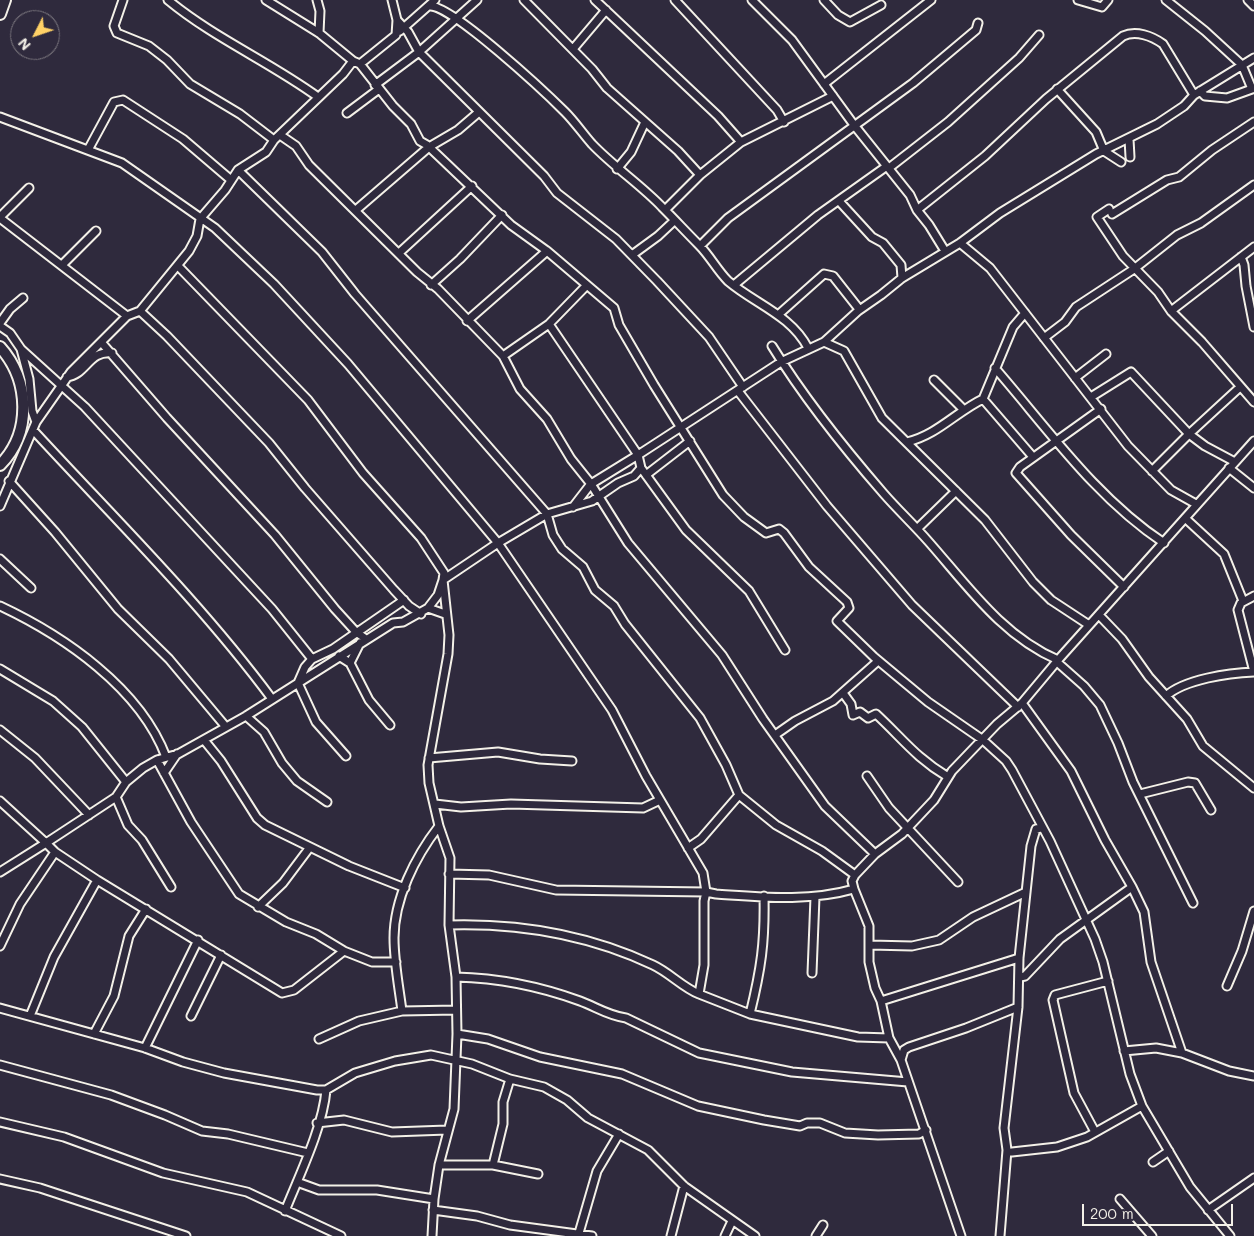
<!DOCTYPE html>
<style>
body{margin:0}
#map{position:relative;width:1254px;height:1236px;overflow:hidden;background:#2f2a3d;font-family:Mali,sans-serif}
canvas{display:block}
.north{position:absolute;left:10px;top:10px;width:50px;height:50px;box-sizing:border-box;background:#2f2a3d;border:1px solid #7e7a81;border-radius:50%;rotate:229deg;font-size:14px;font-weight:700;line-height:20px;text-align:center;color:#f4f1e8}
.north::after{content:'';display:block;margin:auto;width:18px;height:22px;background:#ffd166;clip-path:polygon(50% 0,100% 100%,50% 72%,0 100%)}
.scale{position:absolute;left:1082px;top:1204px;width:151px;height:22px;box-sizing:border-box;border:2px solid #f4f1e8;border-top:0;padding-left:6px;font-size:15px;line-height:18px;white-space:nowrap;color:#f4f1e8;-webkit-text-stroke:4px #2f2a3d;paint-order:stroke}
</style>
<div id="map">
<canvas width="1254" height="1236"></canvas>
<div class="north">N</div>
<div class="scale">200 m</div>
</div>
<script>
const g = document.querySelector('canvas').getContext('2d');
g.lineJoin = 'round';
function strokePath(path, color, width, dash) { g.strokeStyle = color; g.lineWidth = width; g.lineCap = dash ? 'butt' : 'round'; g.setLineDash(dash || []); g.stroke(path); }
const minor = new Path2D(`
 M 123,0 L 114,26 L 117,33 L 149,46 L 167,60 L 190,84 L 240,114 L 274,140
 M 168,0 C 214,38 270,62 318,97
 M 266,0 L 319,33 L 353,61 L 360,64 L 393,106 L 411,124 L 420,141 L 427,145 L 511,225 L 547,251 L 614,308 L 619,325 L 654,385 L 723,495 L 744,517 L 766,533 L 779,529 L 784,533 L 809,567 L 847,602 L 849,608 L 837,621 L 874,657 L 928,702 L 983,740 L 1006,761 L 1012,770 L 1050,841 L 1095,939 L 1103,962 L 1130,1074 L 1142,1106 L 1190,1187 L 1230,1236
 M 317,0 L 320,11 L 319,33
 M 524,0 L 592,69 L 607,88 L 678,151 L 700,175
 M 595,0 L 718,116 L 741,142
 M 675,0 L 777,110 L 784,122
 M 752,0 L 792,40 L 854,125 L 910,195 L 917,210 L 929,225 L 945,251
 M 824,0 L 838,15 L 850,22 L 881,5
 M 1078,0 L 1102,7 L 1108,0
 M 1166,0 L 1205,31 L 1242,65 L 1252,89 L 1227,98 L 1205,96 L 1200,91
 M 1248,0 L 1254,6
 M 429,6 C 450,3 547,94 565,112 C 575,122 583,134 592,144 C 614,167 641,185 662,207 C 675,220 687,233 699,245 C 710,256 717,270 728,281 C 755,304 791,315 808,348
 M 397,20 L 408,32 L 419,52 L 544,176 L 557,193 L 616,239 L 657,281 L 709,337 L 743,387
 M 400,31 L 435,0
 M 573,49 L 606,10
 M 360,64 L 396,35 L 397,20 L 392,0
 M 824,84 L 931,0
 M 375,85 L 419,52 L 477,0
 M 1057,89 L 1096,132 L 1104,151 L 1121,162
 M 347,113 L 379,89
 M 0,117 L 122,163 L 215,228 L 274,284 L 348,364 L 498,543 L 612,710 L 646,776 L 703,873 L 706,892 L 716,894 C 762,897 808,902 854,889
 M 280,135 L 296,146 L 309,165 L 417,272 L 438,289 L 503,356 L 520,389 L 547,419 L 571,459 L 591,484 L 628,543 L 722,655 L 763,719 L 825,806 L 875,854
 M 1129,139 L 1130,157
 M 88,150 L 114,102 L 123,100 L 183,139 L 231,180
 M 889,168 L 948,122 L 1019,58 L 1039,35
 M 617,169 L 631,152 L 645,122
 M 238,170 L 322,252 L 355,294 L 547,514 L 553,535 L 562,549 L 583,567 L 595,590 L 614,606 L 625,624 L 700,718 L 726,765 L 739,795 L 776,825 L 822,851 L 855,875
 M 839,201 L 872,237 L 883,243 L 901,265 L 902,278
 M 1109,209 L 1097,217 L 1123,256 L 1158,292 L 1171,311 L 1202,342 L 1254,402
 M 356,210 L 429,147 L 458,130 L 479,112
 M 665,210 L 700,175 L 741,142 L 833,96
 M 917,210 L 985,156 L 1046,99 L 1123,36 C 1136,30 1152,36 1163,44 L 1194,95
 M 1112,214 L 1167,180 L 1179,177 L 1212,150 L 1254,122
 M 0,217 L 29,188
 M 0,218 L 127,316
 M 960,243 L 990,268 L 1128,446 L 1171,490 L 1196,504
 M 700,246 L 728,218 L 913,83 L 976,30 L 978,23
 M 399,253 L 472,186
 M 632,255 L 658,236 L 674,221
 M 1241,257 L 1244,265 L 1246,286 L 1254,327
 M 62,265 L 96,231
 M 178,266 L 308,400 L 363,473 L 421,538 L 444,573 L 443,580 L 449,635 L 448,654 L 428,765 L 429,783 L 439,826 L 450,858 L 449,925 L 456,977 L 457,1034 L 454,1109 L 439,1165 L 434,1199 L 432,1236
 M 431,285 L 460,259 L 502,215
 M 734,285 L 818,215 L 887,166
 M 140,311 L 167,336 L 269,443 L 305,488 L 394,590 L 409,606 L 421,614
 M 1171,311 L 1254,247
 M 778,315 L 824,274 L 833,276 L 859,309
 M 467,321 L 547,251
 M 0,323 L 10,309 L 23,298
 M 549,324 L 638,455 L 591,484
 M 0,326 L 10,333 L 21,349 L 85,407 L 272,609 L 312,659 L 333,649 L 404,600
 M 1044,338 L 1065,322 L 1076,307 L 1134,269 L 1177,235 L 1201,223 L 1254,185
 M 101,342 L 127,316 L 140,311 L 189,251 L 197,236 L 200,219 L 225,190 L 238,170 L 266,152 L 274,140 L 343,74 L 353,61
 M 824,342 L 844,351 L 882,418 L 985,520 L 1033,582 L 1051,600 L 1089,625
 M 772,346 C 804,398 844,448 884,494 C 898,510 914,525 928,541 C 967,585 1002,636 1058,660
 M 21,349 L 29,379 L 32,411 L 36,422
 M 503,356 L 549,324 L 586,286
 M 995,368 C 1048,429 1096,498 1164,543
 M 67,377 C 86,375 89,350 112,353
 M 1075,378 L 1106,354
 M 934,380 L 964,410
 M 738,391 L 827,506 L 912,605 L 1018,707
 M 1091,397 L 1131,372 L 1189,434 L 1239,388
 M 983,399 L 1033,457
 M 1101,409 L 1020,467 L 1016,473 L 1071,535 L 1124,587
 M 33,430 C 114,518 200,602 272,699
 M 907,442 C 937,435 956,412 983,399 L 1013,327 L 1025,313
 M 641,468 L 686,530 L 749,591 L 785,650
 M 1229,468 L 1254,488
 M 1152,471 L 1189,434 L 1205,446 L 1235,462
 M 646,475 L 690,441
 M 9,481 L 55,532 L 118,609 L 169,659 L 226,727
 M 0,506 L 36,422 L 71,372 L 101,342 L 167,418 L 275,535 L 335,609 L 356,632 L 366,639
 M 573,507 L 590,485
 M 1185,518 L 1224,554 L 1243,601
 M 917,529 L 956,491
 M 0,559 L 31,588
 M 1254,596 L 1241,603 L 1238,610 L 1254,672
 M 0,606 C 64,636 140,688 166,757
 M 428,608 L 445,614
 M 1099,615 L 1122,639 L 1149,677 L 1187,719 L 1203,746 L 1254,788
 M 339,656 L 350,663 L 369,700 L 390,725
 M 312,659 L 305,667 L 298,683 L 316,722 L 346,756
 M 1057,662 L 1084,686 L 1100,705 L 1118,743 L 1133,782 L 1193,903
 M 350,663 L 360,643
 M 0,669 L 53,701 L 82,727 L 126,782
 M 843,693 L 851,704 L 853,715 L 860,712 L 868,718 L 876,714 C 902,738 916,758 948,777
 M 1166,696 C 1185,679 1229,673 1254,672
 M 1022,703 L 1071,771 L 1105,840 L 1132,887 L 1144,912 L 1151,962 L 1182,1053
 M 246,716 L 264,732 L 282,763 L 297,781 L 327,802
 M 0,730 L 35,758 L 89,815
 M 775,735 L 795,721 L 833,701 L 878,661
 M 204,740 L 221,761 L 257,818 L 265,825 L 349,866 L 405,888
 M 429,758 L 498,752 L 540,759 L 572,761
 M 157,760 L 191,822 L 239,894 L 286,922 L 316,934 L 344,951 L 372,962 L 396,962
 M 164,773 L 177,754
 M 867,776 L 889,808 L 958,882
 M 1140,794 L 1188,782 L 1195,783 L 1211,810
 M 116,797 L 128,825 L 142,840 L 171,887
 M 0,801 L 46,843 L 116,797 L 126,782 L 143,768 L 157,760 L 178,754 L 246,716 L 393,623 L 403,622 L 428,608 L 438,595 L 443,580 L 498,543 L 547,514 L 592,501 L 618,483 L 634,476 L 641,468 L 638,455 L 781,362 L 824,342 L 858,311 L 881,295 L 902,278 L 960,243 L 1000,213 L 1096,154 L 1157,124 L 1184,106 L 1194,95 L 1254,58
 M 435,804 L 461,807 L 511,804 L 643,808 L 660,800
 M 688,848 L 701,839 L 739,795
 M 0,872 L 46,843 L 55,852 L 97,880 L 282,993 L 294,990 L 344,951
 M 449,874 L 489,875 L 556,890 L 706,892 L 704,901 L 704,965 L 699,994 L 750,1014 L 858,1037 L 889,1038
 M 258,907 L 283,883 L 310,847
 M 449,925 C 520,923 589,935 653,965 C 670,973 682,987 699,994
 M 870,945 L 912,946 L 939,940 L 973,917 L 1026,892
 M 0,946 L 20,904 L 55,852
 M 812,973 L 815,897
 M 456,977 C 499,978 539,986 580,1001 C 596,1007 609,1016 626,1018 L 699,1053 L 792,1072 L 908,1082
 M 1020,977 L 1025,976 L 1060,939 L 1132,887
 M 1227,986 L 1242,951 L 1254,911
 M 881,1001 L 1019,958
 M 0,1008 L 145,1048 L 183,1062 L 224,1073 L 317,1090 L 326,1090 L 355,1073 L 395,1061 L 431,1055 L 472,1064 L 510,1079 L 544,1087 L 567,1100 L 588,1118 L 648,1150 L 684,1186 L 755,1236
 M 402,1011 C 399,987 394,962 394,938 C 394,899 415,857 439,826
 M 750,1014 C 761,969 765,943 764,896
 M 30,1016 L 54,957 L 97,880
 M 191,1016 L 221,955
 M 94,1034 L 114,996 L 129,936 L 146,909
 M 457,1034 L 488,1039 L 540,1057 L 622,1074 L 698,1106 L 764,1120 L 800,1126 L 807,1123 L 820,1123 L 845,1133 L 878,1135 L 919,1134 L 926,1130
 M 319,1039 L 359,1021 L 402,1011 L 456,1010
 M 145,1048 L 198,940
 M 1124,1051 L 1156,1048 L 1182,1053 L 1229,1071 L 1254,1076
 M 901,1060 L 904,1050 L 909,1047 L 966,1028 L 1018,1007
 M 0,1065 L 111,1095 L 165,1115 L 202,1131 L 228,1134 L 308,1153
 M 0,1122 L 64,1137 L 163,1173 L 247,1192 L 341,1236
 M 317,1123 L 344,1120 L 392,1132 L 447,1130
 M 1095,1132 L 1074,1093 L 1053,1000 L 1055,995 L 1108,981
 M 1012,1152 L 1057,1147 L 1087,1137 L 1142,1106
 M 1153,1162 L 1169,1151
 M 439,1165 L 493,1165 L 538,1174
 M 493,1165 L 503,1124 L 503,1102 L 510,1079
 M 0,1179 L 40,1188 L 186,1236
 M 297,1182 L 319,1190 L 377,1190 L 434,1199
 M 1120,1199 L 1152,1236
 M 433,1210 L 477,1216 L 510,1225 L 592,1236
 M 1208,1210 L 1254,1178
 M 285,1211 C 299,1176 323,1127 326,1090
 M 579,1233 L 597,1171 L 619,1134
 M 671,1236 L 684,1186
 M 725,1236 L 732,1221
 M 816,1236 L 823,1225
 M 961,1236 L 901,1060 L 889,1038 L 881,1001 L 875,988 L 869,962 L 869,926 L 854,889 L 852,881 L 855,875 L 875,854 L 902,834 L 934,800 L 952,771 L 997,724 L 1022,703 L 1058,660 L 1254,441
 M 1000,1236 L 1007,1150 L 1004,1128 L 1018,1007 L 1019,958 L 1031,846 L 1036,829 L 1041,828`);
const highway = new Path2D(`
 M 0,14 L 5,0
 M 0,347 C 30,380 32,433 0,465`);
strokePath(minor, '#f4f1e8', 11);
strokePath(highway, '#f4f1e8', 14);
strokePath(minor, '#2f2a3d', 7);
strokePath(highway, '#2f2a3d', 10);
</script>
